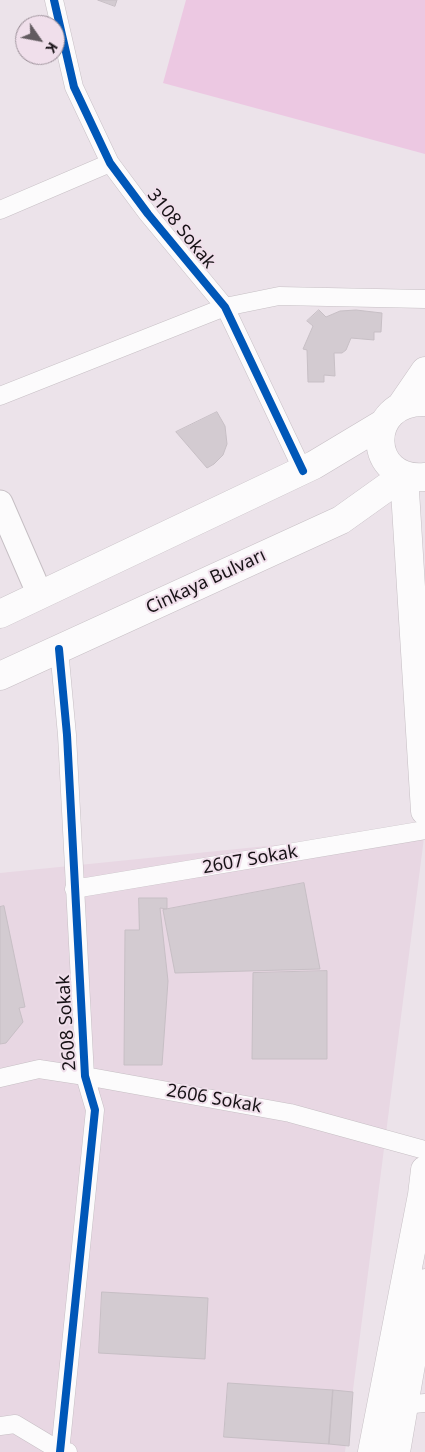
<!DOCTYPE html>
<meta charset="utf-8">
<style>
body{margin:0}
#map{position:relative;width:425px;height:1452px;overflow:hidden;background:#ece3ea;font-family:"Noto Sans",sans-serif}
canvas{display:block}
.north{position:absolute;left:15px;top:15px;width:50px;height:50px;box-sizing:border-box;background:#f0dfeb;border:1px solid #998d96;border-radius:50%;rotate:123deg;font-size:14px;font-weight:700;line-height:20px;text-align:center;color:#171216}
.north::after{content:'';display:block;margin:auto;width:18px;height:22px;background:#625b60;clip-path:polygon(50% 0,100% 100%,50% 72%,0 100%)}
</style>
<div id="map">
<canvas width="425" height="1452"></canvas>
<div class="north">K</div>
</div>
<script>
const g = document.querySelector('canvas').getContext('2d');
g.lineJoin = 'round';
function fill(path, color) { g.fillStyle = color; g.fill(path, 'evenodd'); }
function strokePath(path, color, width, dash) { g.strokeStyle = color; g.lineWidth = width; g.lineCap = dash ? 'butt' : 'round'; g.setLineDash(dash || []); g.stroke(path); }
function write(font, color, halo, rows, align = 'center') {
  g.font = font + ' "Noto Sans",sans-serif'; g.lineWidth = 4; g.setLineDash([]); g.textBaseline = 'middle'; g.strokeStyle = halo; g.fillStyle = color; for (const [text, x, y, turn = 0] of rows) {
    g.save(); g.translate(x, y); g.rotate((+turn || 0) * Math.PI / 180); g.textAlign = isNaN(turn) ? turn : align; if (halo) g.strokeText(text, 0, 0); g.fillText(text, 0, 0); g.restore();
  }
}
const built = new Path2D(`
 M 425,830 L 345,1452 L 0,1452 L 0,873 Z`);
const green = new Path2D(`
 M 186,0 L 425,0 L 425,154 L 163,83 Z`);
const building = new Path2D(`
 M 98,0 L 117,0 L 115,6 Z
 M 319,310 L 326,317 L 340,311 L 356,310 L 382,313 L 381,332 L 374,332 L 374,340 L 351,338 L 346,350 L 342,353 L 334,353 L 335,376 L 324,375 L 324,382 L 308,382 L 307,350 L 303,349 L 313,326 L 307,321 Z
 M 217,412 L 225,426 L 227,444 L 223,455 L 214,464 L 207,468 L 176,432 Z
 M 304,883 L 320,969 L 175,973 L 163,910 Z
 M 139,898 L 167,898 L 167,909 L 160,908 L 168,981 L 162,1065 L 124,1065 L 125,930 L 139,930 Z
 M 4,906 L 25,1007 L 19,1008 L 23,1022 L 6,1043 L 0,1044 L 0,907 Z
 M 327,971 L 327,1059 L 252,1059 L 253,973 Z
 M 102,1292 L 208,1298 L 205,1359 L 99,1353 Z
 M 228,1383 L 333,1390 L 329,1444 L 224,1437 Z
 M 333,1390 L 353,1392 L 349,1446 L 329,1444 Z`);
const street = new Path2D(`
 M 54,0 L 74,87 L 110,163 L 148,214 L 225,307 L 303,471
 M 0,210 L 110,163
 M 0,396 L 225,307 L 279,296 L 425,299
 M 59,649 L 67,735 L 85,1076 L 95,1110 L 60,1452
 M 74,889 L 425,830
 M 0,1078 L 39,1069 L 85,1076 L 290,1113 L 425,1150
 M 404,1405 L 425,1403
 M 0,1426 L 15,1424 L 60,1451 L 68,1452`);
const secondary = new Path2D(`
 M 0,503 L 40,595`);
const primary = new Path2D(`
 M 425,402 C 364,400 367,483 425,477
 M 401,406 L 425,371
 M 404,475 L 425,811
 M 0,614 L 314,465 L 384,423
 M 0,676 L 341,520 L 404,475
 M 372,1452 L 422,1195 L 425,1170
 M 396,1452 L 425,1283`);
const cycleway = new Path2D(`
 M 54,0 L 74,87 L 110,163 L 148,214 L 225,307 L 303,471
 M 59,649 L 67,735 L 85,1076 L 95,1110 L 60,1452`);
const streetNames = [
 ["3108 Sokak",181,229,51],
 ["Cinkaya Bulvarı",206,582,-25],
 ["2607 Sokak",250,860,-10],
 ["2608 Sokak",67,1023,-94],
 ["2606 Sokak",214,1099,10]
];
fill(built, '#e8d7e3');
fill(green, '#ecc8e2');
fill(building, '#d3cbd1');
strokePath(building, '#c7bfc5', 1);
strokePath(street, '#c6bfc4', 19);
strokePath(secondary, '#c6bfc4', 27);
strokePath(primary, '#c6bfc4', 29);
strokePath(street, '#fcfbfc', 18);
strokePath(secondary, '#fcfbfc', 25);
strokePath(primary, '#fcfbfc', 28);
strokePath(cycleway, '#0057b8', 8);
write('18px', '#171216', '#f0dfeb', streetNames);
</script>
